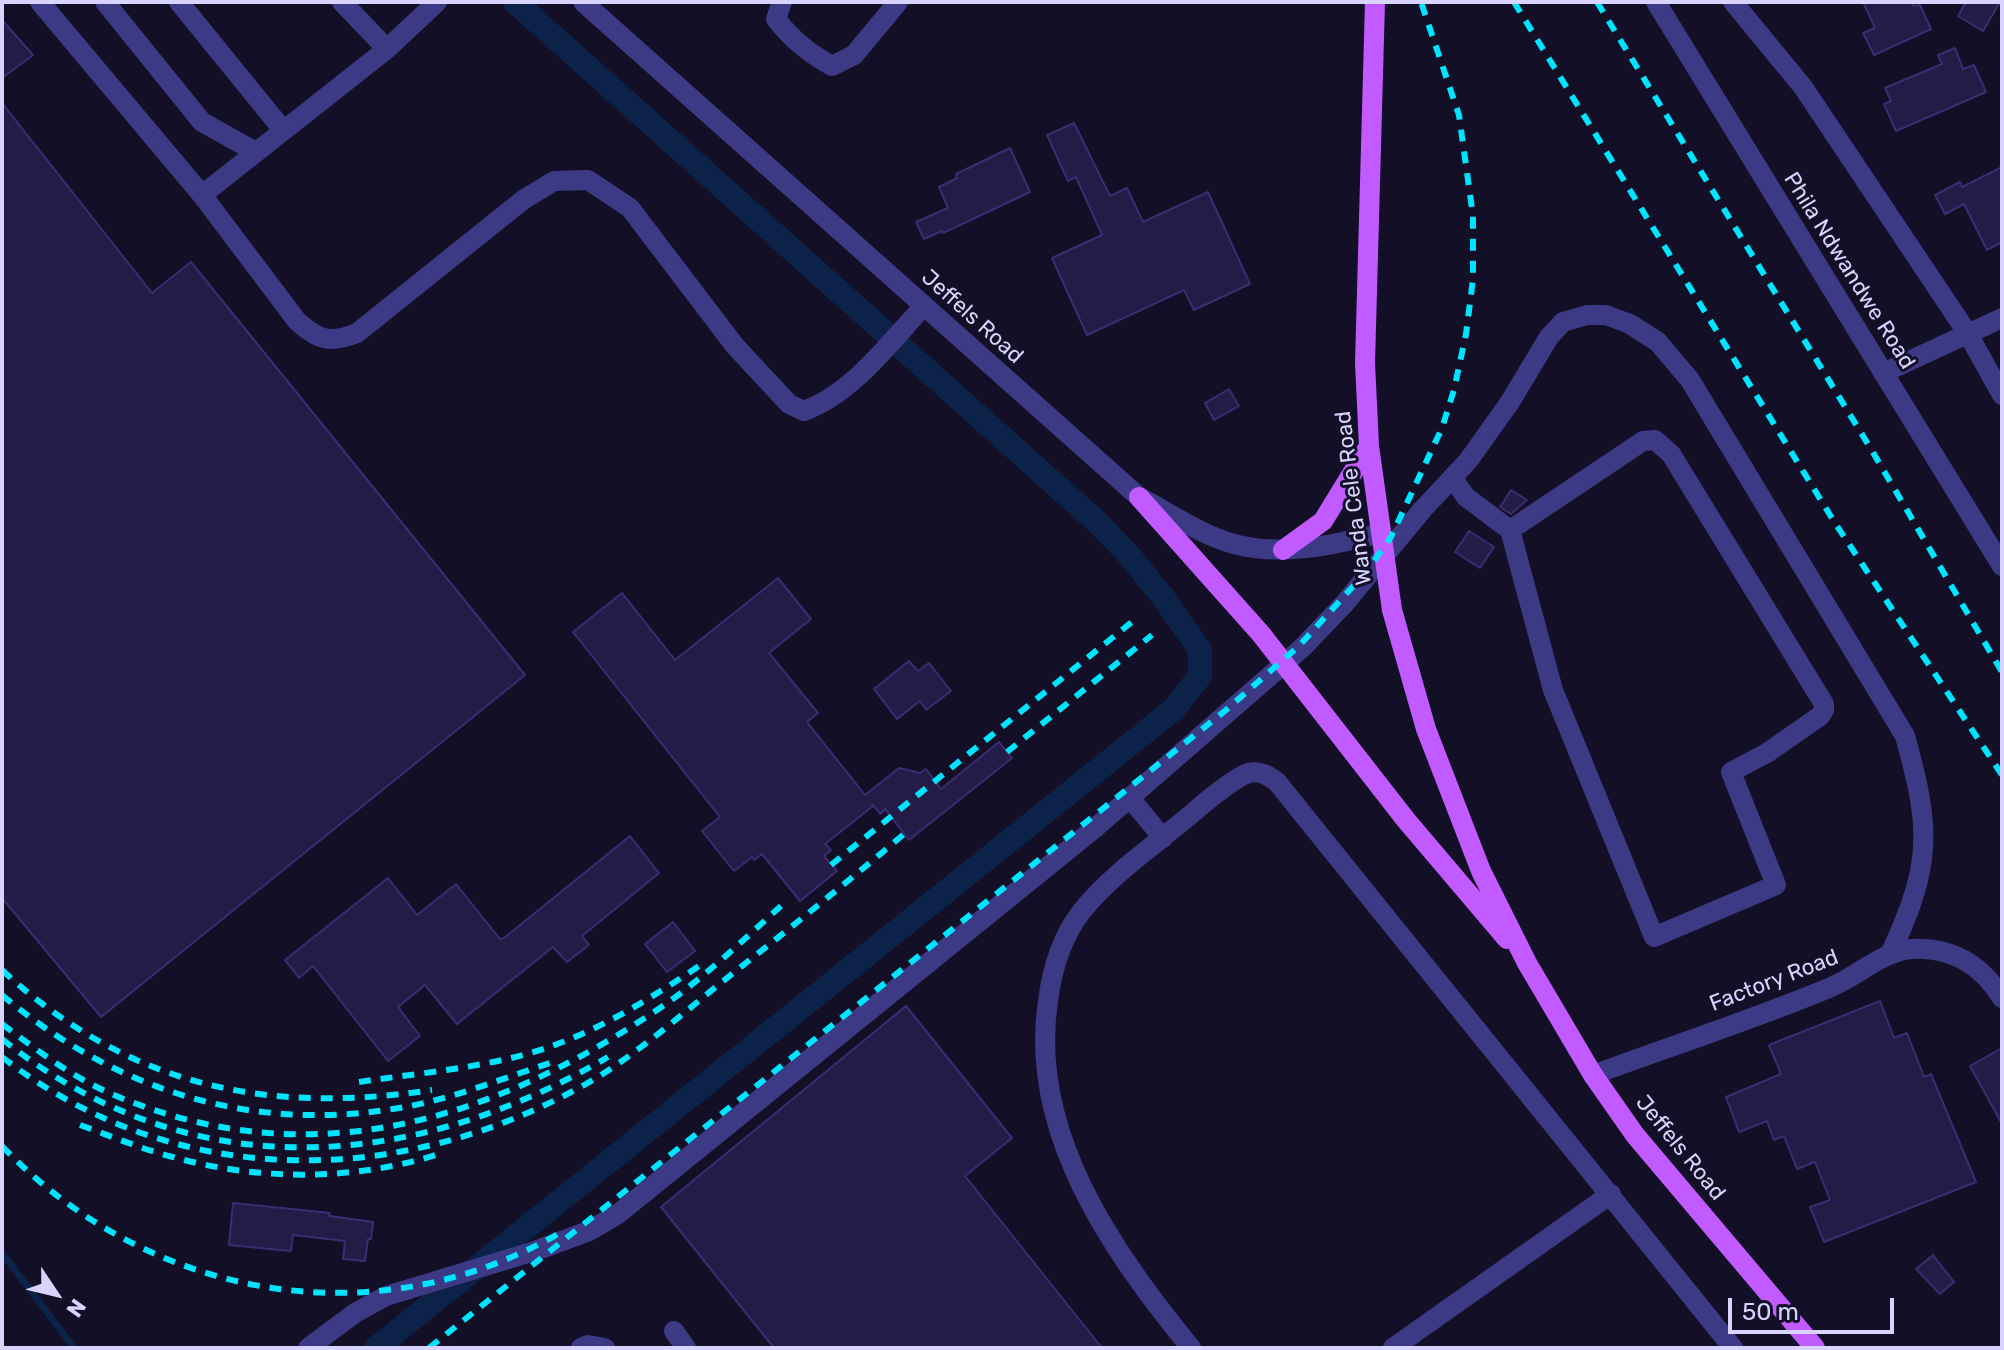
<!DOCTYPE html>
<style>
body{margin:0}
#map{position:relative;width:2004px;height:1350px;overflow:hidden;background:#130f26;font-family:Rubik,sans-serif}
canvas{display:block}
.frame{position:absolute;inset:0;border:4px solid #d9d4ff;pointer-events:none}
.north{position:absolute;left:16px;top:1254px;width:80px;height:80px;-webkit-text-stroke:6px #130f26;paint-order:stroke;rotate:125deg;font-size:22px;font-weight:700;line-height:32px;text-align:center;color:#d9d4ff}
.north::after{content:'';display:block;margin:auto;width:28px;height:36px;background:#d9d4ff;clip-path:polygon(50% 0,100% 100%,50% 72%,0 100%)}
.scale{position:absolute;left:1728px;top:1298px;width:166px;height:36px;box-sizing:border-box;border:4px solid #d9d4ff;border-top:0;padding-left:10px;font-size:24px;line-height:28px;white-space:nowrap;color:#d9d4ff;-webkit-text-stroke:6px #130f26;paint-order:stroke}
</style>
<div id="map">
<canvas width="2004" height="1350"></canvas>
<div class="frame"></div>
<div class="north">N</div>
<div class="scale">50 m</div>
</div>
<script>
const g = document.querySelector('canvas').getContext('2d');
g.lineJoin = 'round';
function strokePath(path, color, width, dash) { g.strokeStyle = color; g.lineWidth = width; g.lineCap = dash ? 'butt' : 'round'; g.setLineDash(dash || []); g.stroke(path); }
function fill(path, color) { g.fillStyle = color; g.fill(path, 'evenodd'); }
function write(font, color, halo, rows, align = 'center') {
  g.font = font + ' Rubik,sans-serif'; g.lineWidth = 6; g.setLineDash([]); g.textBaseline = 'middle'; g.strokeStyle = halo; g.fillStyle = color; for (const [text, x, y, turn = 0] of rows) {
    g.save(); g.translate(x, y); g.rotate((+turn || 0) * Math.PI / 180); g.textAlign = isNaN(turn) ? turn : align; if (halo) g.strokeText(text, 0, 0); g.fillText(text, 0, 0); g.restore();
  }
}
const stream = new Path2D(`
 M 2,1253 L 74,1348`);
const canal = new Path2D(`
 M 376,1348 L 1174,709 L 1200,676 L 1200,650 L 1163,597 L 1128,554 L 1097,522 L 515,2`);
const building = new Path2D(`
 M 1863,2 L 1912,2 L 1913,6 L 1920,5 L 1931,29 L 1874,55 L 1863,33 L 1875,28 Z
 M 1966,2 L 2000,2 L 1983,31 L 1958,16 Z
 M 2,20 L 33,55 L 2,78 Z
 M 1955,48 L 1963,69 L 1974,65 L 1986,92 L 1896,131 L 1884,104 L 1891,101 L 1885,88 L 1942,64 L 1938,55 Z
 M 2,103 L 152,293 L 191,262 L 525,675 L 101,1017 L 2,898 Z
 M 1074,123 L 1110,196 L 1127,188 L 1143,222 L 1208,192 L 1250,284 L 1194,310 L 1184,290 L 1087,335 L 1052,258 L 1102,235 L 1076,177 L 1068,181 L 1047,135 Z
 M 1010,148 L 1030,192 L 943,233 L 942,231 L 924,239 L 916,222 L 948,208 L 939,187 L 957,178 L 956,174 Z
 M 2002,167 L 2002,242 L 1987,250 L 1964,204 L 1945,214 L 1935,195 L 1960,182 L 1962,187 Z
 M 1229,389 L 1239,406 L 1214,420 L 1205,403 Z
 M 1511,490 L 1527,500 L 1511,514 L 1500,507 Z
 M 1469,531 L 1494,547 L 1480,568 L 1455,552 Z
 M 778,578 L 811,619 L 769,653 L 818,713 L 807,722 L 865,795 L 899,768 L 920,773 L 926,769 L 941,789 L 999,742 L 1012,758 L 909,840 L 885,809 L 880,814 L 872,804 L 873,806 L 825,844 L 831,850 L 824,856 L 837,871 L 800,901 L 762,854 L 754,860 L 752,857 L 734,871 L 702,831 L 720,817 L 573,632 L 622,593 L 675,660 Z
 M 909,661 L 918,671 L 929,663 L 951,691 L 926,710 L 920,701 L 897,719 L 874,689 Z
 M 630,836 L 659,873 L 582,936 L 589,945 L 567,962 L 553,947 L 457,1024 L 425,985 L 398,1007 L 420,1036 L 388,1061 L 313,966 L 299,978 L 285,960 L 388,878 L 417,915 L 456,884 L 500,939 L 504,938 Z
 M 673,922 L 695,951 L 667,972 L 645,944 Z
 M 1880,1001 L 1894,1038 L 1907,1033 L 1924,1077 L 1931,1074 L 1976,1182 L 1824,1242 L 1810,1207 L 1830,1200 L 1815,1162 L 1797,1169 L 1784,1136 L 1774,1140 L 1767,1121 L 1739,1132 L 1726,1097 L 1781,1074 L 1769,1045 Z
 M 906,1006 L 1012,1138 L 965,1176 L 1102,1348 L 774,1348 L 661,1207 Z
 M 2002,1048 L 2002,1124 L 1970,1066 Z
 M 233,1203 L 330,1213 L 329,1216 L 373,1222 L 371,1239 L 368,1239 L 365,1261 L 343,1259 L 345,1241 L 293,1235 L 291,1251 L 229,1245 Z
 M 1933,1255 L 1954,1282 L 1940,1294 L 1916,1269 Z`);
const minor = new Path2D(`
 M 40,2 L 202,195 L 297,321 C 318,340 330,344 357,333 L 523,200 L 554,181 L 588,180 L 630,208 L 735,346 L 789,404 L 804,411 C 853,393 889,343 924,306
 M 105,2 L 202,122 L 256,152
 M 179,2 L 283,130
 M 342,2 L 387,49
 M 583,2 L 1139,497 C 1168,512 1203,536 1234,544 C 1282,557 1334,545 1381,533
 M 782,2 L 776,19 C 792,40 810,54 832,66 L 854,55 L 898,2
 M 1656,2 L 2002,566
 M 1733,2 L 1803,87 L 1968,334 L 2002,395
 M 202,195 L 387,49 L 437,2
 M 1883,373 L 2002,318
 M 1453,479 L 1466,497 L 1510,530 L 1553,690 L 1654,937 L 1776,885 L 1731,772 L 1767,753 L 1820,716 L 1824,710 L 1824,704 L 1671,454 L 1655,440 L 1643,441 L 1510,530
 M 1130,798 L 1163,838
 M 1593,1075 C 1671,1046 1752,1020 1829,988 C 1857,977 1881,952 1911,949 C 1951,946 1982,965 2002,998
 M 674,1331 L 686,1348
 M 308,1348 L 355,1313 L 386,1296 L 535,1251 L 589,1231 L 618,1214 L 1095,828 L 1302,648 L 1344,604 L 1423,509 L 1468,461 L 1510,402 L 1549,337 L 1563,322 L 1587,315 L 1606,315 L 1630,324 L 1658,342 L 1690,380 L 1905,736 C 1931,829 1932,864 1891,952
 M 581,1348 L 588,1345 L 605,1348
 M 1191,1348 C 1112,1251 1028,1132 1048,1001 C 1052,970 1062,936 1082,911 C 1111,874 1159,842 1195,811 C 1205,802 1237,776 1249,773 C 1260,770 1269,776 1277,782 L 1733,1348
 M 1393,1348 L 1611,1194`);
const major = new Path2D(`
 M 1375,2 L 1365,363 L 1369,446 L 1392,610 L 1426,729 L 1481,871 L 1527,963 L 1593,1075 L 1635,1135 L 1815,1348
 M 1139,497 L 1261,634 L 1406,820 L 1507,939
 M 1283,550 L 1323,521 L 1369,446`);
const rail = new Path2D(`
 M 1514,2 L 1835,523 L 2002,775
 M 1597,2 L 1871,449 L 2002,672
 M 1007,752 L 1152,635
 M 831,865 L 1138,617
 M 2,970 C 128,1086 266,1115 432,1090
 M 2,995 C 114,1089 247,1132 393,1109 C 448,1101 503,1078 556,1061
 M 2,1024 C 37,1050 73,1078 114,1095 C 309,1177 489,1122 657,1010 C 702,980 742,941 782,905
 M 2,1039 C 188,1188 410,1173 608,1057
 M 2,1057 C 175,1191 399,1189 586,1084 C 633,1057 675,1020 717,986 C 780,936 843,886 904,834
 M 359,1082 C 413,1074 470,1069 523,1055 C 587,1038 644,1003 699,966
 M 80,1125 C 111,1136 141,1149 173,1157 C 259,1181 354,1181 439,1154
 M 2,1146 C 147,1298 372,1340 558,1234
 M 429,1348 L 1226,710 L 1299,646 L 1366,572 L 1391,537 L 1442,428 L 1454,390 L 1466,334 L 1473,279 L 1473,216 L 1459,115 L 1421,2`);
const streetNames = [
 ["Phila Ndwandwe Road",1849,271,58],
 ["Jeffels Road",972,317,42],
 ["Wanda Cele Road",1354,498,-97],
 ["Factory Road",1774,981,-21],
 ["Jeffels Road",1680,1148,51]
];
strokePath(stream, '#0c2248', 7);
strokePath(canal, '#0c2248', 24);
fill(building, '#241b47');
strokePath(building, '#3b2d73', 2);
strokePath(minor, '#3d3a85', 20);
strokePath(major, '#c25bff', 20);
strokePath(rail, '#00e5ff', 6, [12, 10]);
write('22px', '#d9d4ff', '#130f26', streetNames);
</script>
